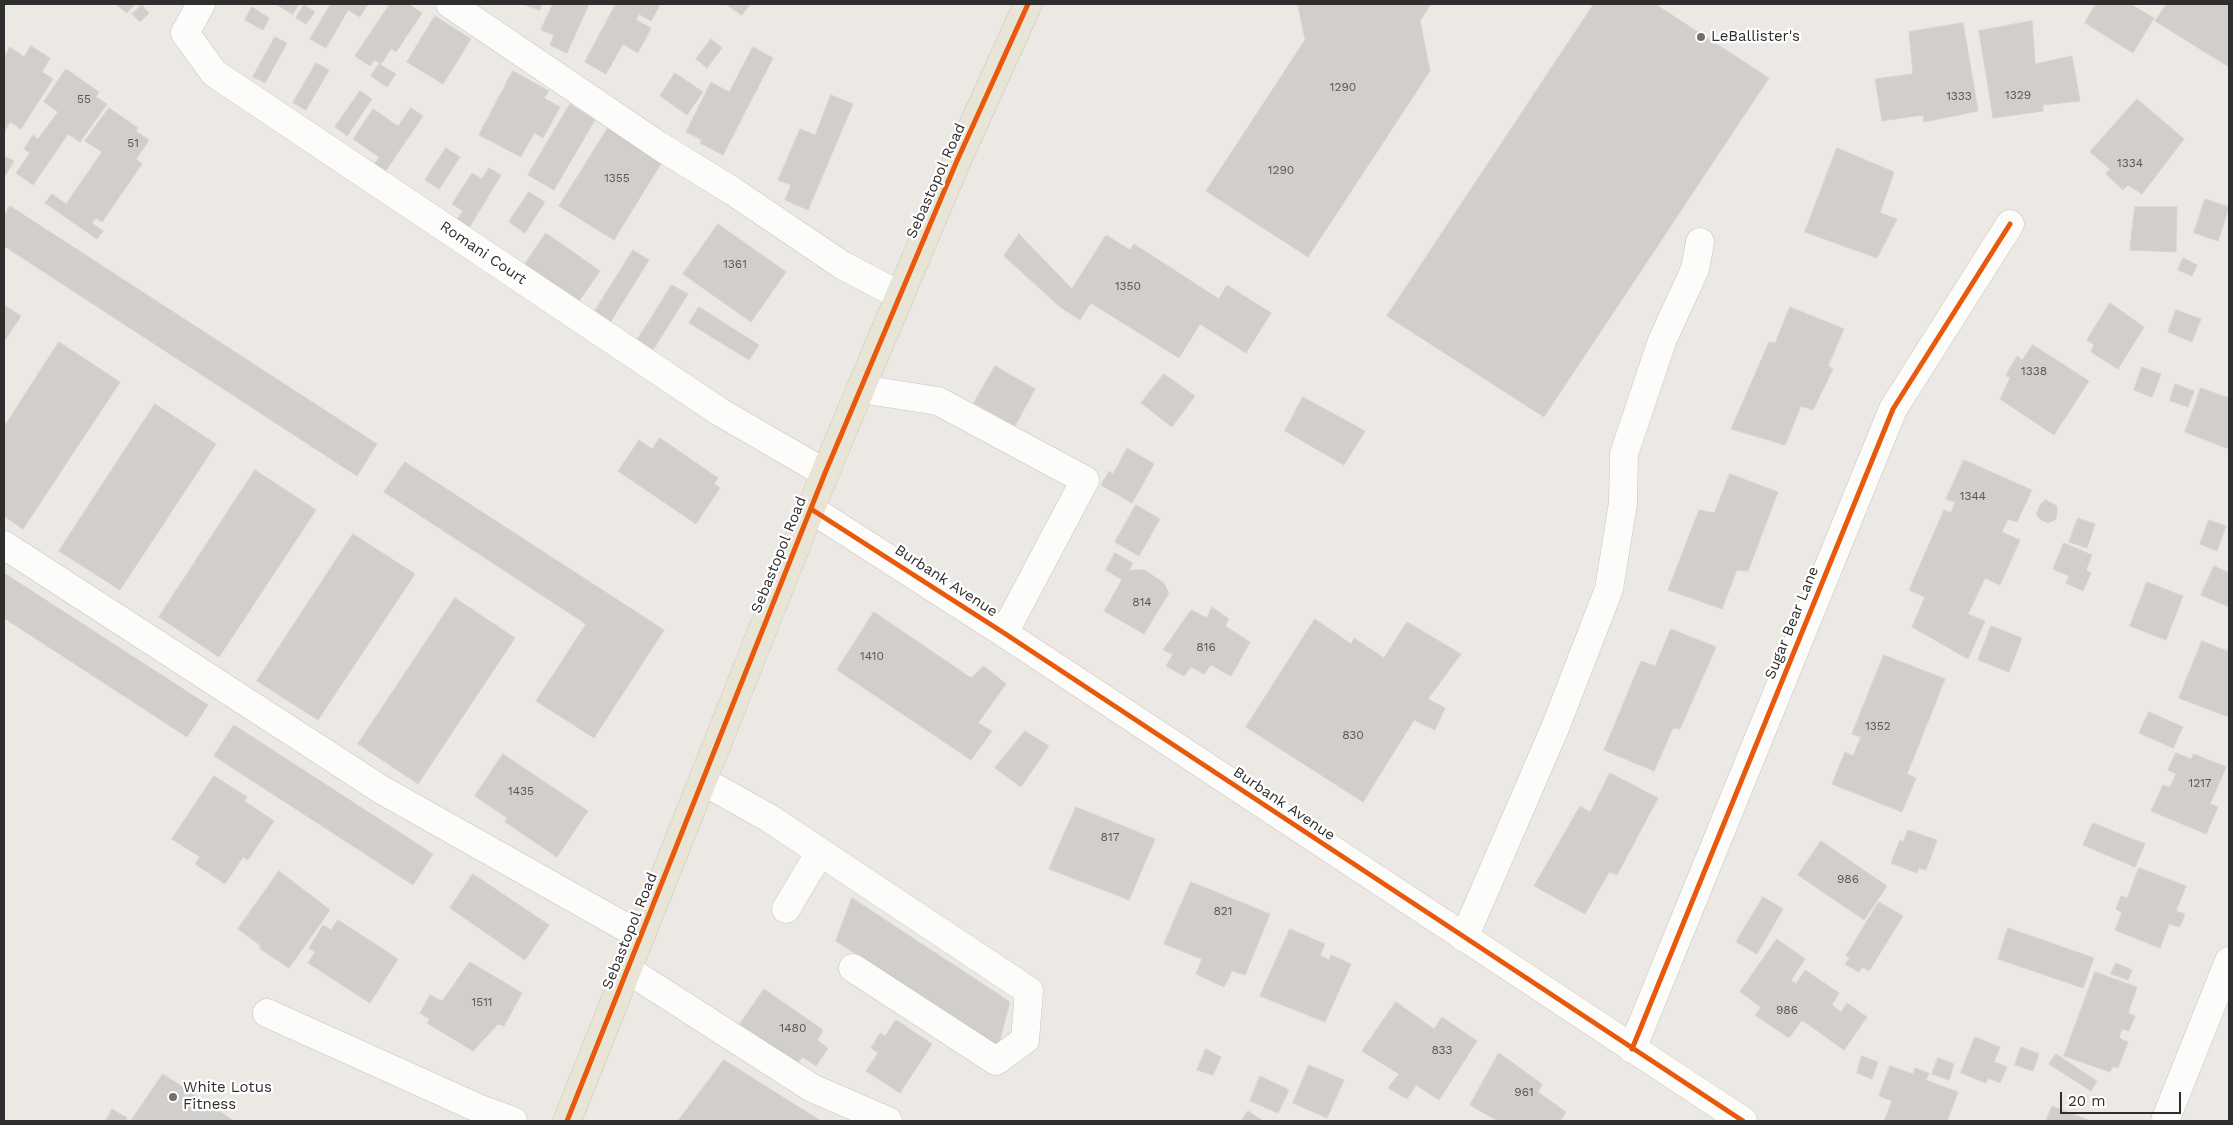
<!DOCTYPE html>
<style>
body{margin:0}
#map{position:relative;width:2233px;height:1125px;overflow:hidden;background:#ece8e4;font-family:"Work Sans",sans-serif}
canvas{display:block}
.frame{position:absolute;inset:0;border:5px solid #2e2e2e;pointer-events:none}
.scale{position:absolute;left:2060px;top:1092px;width:121px;height:22px;box-sizing:border-box;border:2px solid #2e2e2e;border-top:0;padding-left:6px;font-size:15px;line-height:18px;white-space:nowrap;color:#2e2e2e;-webkit-text-stroke:4px #fff;paint-order:stroke}
</style>
<div id="map">
<canvas width="2233" height="1125"></canvas>
<div class="frame"></div>
<div class="scale">20 m</div>
</div>
<script>
const g = document.querySelector('canvas').getContext('2d');
g.lineJoin = 'round';
function fill(path, color) { g.fillStyle = color; g.fill(path, 'evenodd'); }
function strokePath(path, color, width, dash) { g.strokeStyle = color; g.lineWidth = width; g.lineCap = dash ? 'butt' : 'round'; g.setLineDash(dash || []); g.stroke(path); }
function write(font, color, halo, rows, align = 'center') {
  g.font = font + ' "Work Sans",sans-serif'; g.lineWidth = 4.5; g.setLineDash([]); g.textBaseline = 'middle'; g.strokeStyle = halo; g.fillStyle = color; for (const [text, x, y, turn = 0] of rows) {
    g.save(); g.translate(x, y); g.rotate((+turn || 0) * Math.PI / 180); g.textAlign = isNaN(turn) ? turn : align; if (halo) g.strokeText(text, 0, 0); g.fillText(text, 0, 0); g.restore();
  }
}
const building = new Path2D(`
 M 116,4 L 135,4 L 127,13 Z
 M 276,4 L 299,4 L 293,14 Z
 M 331,4 L 368,4 L 360,17 L 348,10 L 326,48 L 310,39 Z
 M 390,4 L 411,4 L 410,5 L 422,13 L 396,52 L 391,49 L 381,64 L 374,60 L 370,66 L 355,56 Z
 M 523,4 L 542,4 L 540,10 Z
 M 553,4 L 589,4 L 567,53 L 550,45 L 554,35 L 541,30 Z
 M 616,4 L 660,5 L 651,21 L 639,14 L 636,20 L 651,28 L 638,53 L 623,44 L 606,74 L 585,62 Z
 M 726,4 L 750,4 L 742,15 Z
 M 1298,4 L 1431,4 L 1420,21 L 1430,71 L 1308,257 L 1206,191 L 1305,40 Z
 M 1594,4 L 1655,4 L 1769,78 L 1544,417 L 1387,316 Z
 M 2096,4 L 2130,4 L 2154,18 L 2133,53 L 2085,23 Z
 M 2167,4 L 2226,4 L 2229,6 L 2229,67 L 2155,21 Z
 M 142,5 L 149,13 L 140,22 L 132,14 Z
 M 304,5 L 315,12 L 306,24 L 296,18 Z
 M 252,7 L 269,18 L 263,30 L 245,20 Z
 M 435,16 L 471,39 L 443,84 L 407,62 Z
 M 2032,21 L 2035,64 L 2072,56 L 2080,101 L 2043,105 L 2043,111 L 1993,118 L 1979,31 Z
 M 1963,23 L 1978,111 L 1924,122 L 1923,115 L 1882,121 L 1875,79 L 1913,74 L 1909,32 Z
 M 275,37 L 287,43 L 265,83 L 253,77 Z
 M 711,39 L 722,48 L 707,68 L 696,59 Z
 M 31,46 L 50,58 L 42,72 L 53,79 L 21,129 L 10,122 L 4,132 L 4,57 L 10,47 L 24,57 Z
 M 753,47 L 773,58 L 723,155 L 700,143 L 702,140 L 686,132 L 711,82 L 729,92 Z
 M 316,63 L 329,70 L 306,110 L 293,103 Z
 M 379,64 L 396,74 L 387,87 L 371,76 Z
 M 66,69 L 99,92 L 96,97 L 107,104 L 80,142 L 68,134 L 33,185 L 16,173 L 30,153 L 24,149 L 33,135 L 38,139 L 58,112 L 44,102 Z
 M 513,71 L 549,91 L 544,98 L 560,107 L 543,138 L 534,133 L 521,157 L 479,135 Z
 M 675,73 L 703,92 L 687,115 L 660,96 Z
 M 360,91 L 372,99 L 347,136 L 335,127 Z
 M 831,95 L 853,104 L 808,210 L 785,200 L 791,185 L 778,180 L 800,129 L 815,135 Z
 M 2137,99 L 2184,139 L 2142,194 L 2128,185 L 2123,190 L 2106,174 L 2110,169 L 2090,152 Z
 M 570,104 L 595,120 L 554,190 L 528,175 Z
 M 109,108 L 138,128 L 136,131 L 149,140 L 136,159 L 142,164 L 102,222 L 96,218 L 92,223 L 103,231 L 97,239 L 45,203 L 52,194 L 66,204 L 102,152 L 85,141 Z
 M 411,108 L 423,116 L 385,172 L 374,165 L 379,157 L 353,139 L 373,109 L 398,126 Z
 M 608,128 L 662,162 L 614,240 L 559,206 Z
 M 446,148 L 460,157 L 439,189 L 425,180 Z
 M 1837,148 L 1894,172 L 1880,213 L 1897,219 L 1877,258 L 1805,232 Z
 M 4,156 L 14,161 L 5,176 L 4,175 Z
 M 489,168 L 501,175 L 469,228 L 456,221 L 463,211 L 452,204 L 472,173 L 482,179 Z
 M 529,192 L 545,202 L 525,233 L 509,222 Z
 M 2205,199 L 2229,207 L 2218,241 L 2194,233 Z
 M 10,206 L 377,444 L 357,476 L 4,246 L 4,216 Z
 M 2135,207 L 2177,207 L 2176,252 L 2130,250 Z
 M 718,224 L 786,272 L 751,322 L 683,274 Z
 M 546,233 L 600,271 L 577,304 L 523,267 Z
 M 1019,234 L 1072,289 L 1106,235 L 1130,250 L 1134,244 L 1219,299 L 1227,285 L 1271,313 L 1246,353 L 1200,324 L 1179,358 L 1091,303 L 1080,320 L 1060,307 L 1004,256 Z
 M 633,250 L 649,260 L 611,321 L 595,311 Z
 M 2183,258 L 2197,265 L 2192,276 L 2178,270 Z
 M 672,285 L 688,294 L 650,355 L 634,345 Z
 M 2110,303 L 2144,327 L 2118,369 L 2091,352 L 2094,345 L 2087,340 Z
 M 4,305 L 21,316 L 4,342 Z
 M 699,307 L 759,345 L 749,360 L 689,323 Z
 M 1790,307 L 1844,329 L 1828,366 L 1833,369 L 1813,410 L 1801,406 L 1785,445 L 1731,429 L 1769,342 L 1775,343 Z
 M 2176,310 L 2201,319 L 2192,342 L 2168,332 Z
 M 59,342 L 120,382 L 23,529 L 4,516 L 4,427 Z
 M 2033,345 L 2089,381 L 2054,435 L 2000,399 L 2010,378 L 2006,375 L 2017,356 L 2022,360 Z
 M 995,366 L 1035,389 L 1015,426 L 974,403 Z
 M 2142,367 L 2161,374 L 2152,397 L 2134,390 Z
 M 1164,374 L 1195,396 L 1172,427 L 1141,403 Z
 M 2175,384 L 2194,391 L 2188,407 L 2170,401 Z
 M 2201,388 L 2229,398 L 2229,449 L 2185,432 Z
 M 1303,397 L 1365,431 L 1344,465 L 1285,431 Z
 M 155,404 L 216,444 L 120,590 L 59,551 Z
 M 660,438 L 718,478 L 714,484 L 720,488 L 696,524 L 618,471 L 639,440 L 652,449 Z
 M 1127,448 L 1154,464 L 1132,503 L 1101,485 L 1109,471 L 1113,474 Z
 M 1964,460 L 2032,490 L 2017,522 L 2008,519 L 2002,532 L 2020,540 L 2000,585 L 1985,578 L 1968,614 L 1985,621 L 1968,659 L 1912,627 L 1925,597 L 1909,590 L 1944,510 L 1951,513 L 1955,502 L 1946,499 Z
 M 405,462 L 664,630 L 594,738 L 536,701 L 586,624 L 384,492 Z
 M 255,470 L 316,510 L 219,657 L 159,617 Z
 M 1730,474 L 1778,492 L 1748,571 L 1737,570 L 1722,609 L 1668,590 L 1699,510 L 1714,513 Z
 M 2046,500 L 2057,506 L 2057,513 L 2056,519 L 2048,523 L 2040,519 L 2036,514 L 2041,504 Z
 M 1136,505 L 1160,519 L 1139,556 L 1115,542 Z
 M 2078,518 L 2095,524 L 2087,548 L 2069,542 Z
 M 2209,520 L 2226,526 L 2217,551 L 2200,544 Z
 M 353,534 L 415,574 L 318,720 L 257,681 Z
 M 2064,543 L 2092,555 L 2086,570 L 2091,573 L 2083,591 L 2066,583 L 2069,576 L 2053,569 Z
 M 1115,553 L 1133,563 L 1129,570 L 1144,570 L 1163,582 L 1169,593 L 1144,634 L 1104,611 L 1122,580 L 1106,570 Z
 M 2214,566 L 2229,573 L 2229,607 L 2201,595 Z
 M 4,573 L 208,705 L 187,737 L 4,618 Z
 M 2147,582 L 2183,596 L 2166,640 L 2130,626 Z
 M 455,598 L 515,638 L 418,784 L 358,744 Z
 M 1212,607 L 1229,619 L 1225,626 L 1250,642 L 1231,676 L 1211,665 L 1204,674 L 1191,667 L 1184,676 L 1166,666 L 1173,654 L 1163,650 L 1191,610 L 1207,618 Z
 M 874,612 L 971,678 L 984,666 L 1006,684 L 978,723 L 992,731 L 971,760 L 837,670 Z
 M 1315,619 L 1351,644 L 1354,638 L 1384,658 L 1407,622 L 1461,654 L 1428,699 L 1445,708 L 1435,730 L 1414,720 L 1363,802 L 1246,727 Z
 M 1991,626 L 2022,638 L 2009,672 L 1978,660 Z
 M 1671,629 L 1716,647 L 1680,729 L 1673,728 L 1654,771 L 1604,750 L 1641,661 L 1655,666 Z
 M 2202,641 L 2227,651 L 2229,646 L 2229,717 L 2179,698 Z
 M 1884,655 L 1945,679 L 1907,774 L 1916,778 L 1902,812 L 1832,784 L 1845,752 L 1853,756 L 1861,737 L 1852,734 Z
 M 2149,712 L 2183,727 L 2173,748 L 2139,733 Z
 M 234,725 L 433,854 L 413,885 L 214,756 Z
 M 1025,731 L 1049,746 L 1021,787 L 995,768 Z
 M 2176,753 L 2191,759 L 2194,754 L 2226,767 L 2210,804 L 2218,807 L 2206,834 L 2151,811 L 2163,785 L 2170,787 L 2176,774 L 2168,770 Z
 M 503,754 L 588,811 L 557,857 L 505,822 L 507,818 L 475,796 Z
 M 1610,773 L 1658,798 L 1617,875 L 1609,872 L 1585,914 L 1534,886 L 1580,806 L 1590,812 Z
 M 214,776 L 247,797 L 244,801 L 274,821 L 248,860 L 243,857 L 225,884 L 195,864 L 200,857 L 172,839 Z
 M 1076,807 L 1155,839 L 1129,900 L 1049,869 Z
 M 2093,823 L 2145,844 L 2135,867 L 2083,845 Z
 M 1908,830 L 1937,840 L 1926,870 L 1919,868 L 1917,873 L 1891,863 L 1900,840 L 1903,842 Z
 M 1821,841 L 1887,886 L 1864,920 L 1798,875 Z
 M 2139,868 L 2186,886 L 2176,911 L 2185,914 L 2180,927 L 2169,924 L 2160,948 L 2115,930 L 2122,912 L 2116,909 L 2121,896 L 2127,898 Z
 M 279,871 L 330,910 L 289,968 L 259,948 L 261,946 L 238,929 Z
 M 473,874 L 549,925 L 525,960 L 450,908 Z
 M 1191,882 L 1270,914 L 1245,975 L 1232,971 L 1224,987 L 1196,974 L 1202,959 L 1164,944 Z
 M 1763,897 L 1783,909 L 1757,954 L 1736,942 Z
 M 852,898 L 1010,1002 L 998,1047 L 836,941 Z
 M 1879,902 L 1903,916 L 1869,971 L 1862,967 L 1859,972 L 1845,964 L 1850,958 L 1846,956 Z
 M 338,920 L 398,959 L 370,1003 L 308,963 L 315,952 L 309,948 L 323,925 L 331,930 Z
 M 2008,928 L 2094,958 L 2083,988 L 1998,959 Z
 M 1290,929 L 1325,944 L 1320,955 L 1329,960 L 1331,955 L 1351,964 L 1325,1022 L 1260,996 Z
 M 1777,939 L 1805,959 L 1791,980 L 1796,984 L 1805,970 L 1839,993 L 1832,1005 L 1841,1012 L 1847,1003 L 1867,1017 L 1844,1050 L 1802,1020 L 1789,1038 L 1755,1015 L 1761,1007 L 1740,992 Z
 M 470,962 L 522,993 L 504,1026 L 498,1024 L 473,1051 L 427,1023 L 430,1019 L 420,1013 L 430,995 L 442,1001 Z
 M 2116,963 L 2132,970 L 2128,980 L 2111,974 Z
 M 2095,972 L 2137,987 L 2128,1013 L 2135,1016 L 2129,1031 L 2122,1029 L 2119,1038 L 2128,1042 L 2118,1068 L 2113,1066 L 2110,1072 L 2064,1056 Z
 M 764,989 L 823,1030 L 817,1040 L 828,1048 L 816,1066 L 803,1057 L 792,1068 L 736,1030 Z
 M 1396,1002 L 1434,1029 L 1442,1017 L 1477,1041 L 1439,1100 L 1416,1085 L 1407,1099 L 1388,1088 L 1399,1074 L 1362,1051 Z
 M 896,1020 L 932,1044 L 900,1093 L 866,1071 L 878,1053 L 871,1048 L 880,1033 L 885,1036 Z
 M 1975,1037 L 2000,1047 L 1994,1062 L 2007,1067 L 2000,1083 L 1988,1078 L 1986,1083 L 1961,1073 Z
 M 2021,1047 L 2039,1054 L 2033,1071 L 2015,1065 Z
 M 1206,1049 L 1221,1057 L 1213,1075 L 1197,1070 Z
 M 1499,1053 L 1542,1084 L 1538,1092 L 1566,1112 L 1560,1121 L 1498,1121 L 1470,1105 Z
 M 2056,1054 L 2097,1081 L 2091,1091 L 2049,1064 Z
 M 1862,1056 L 1878,1062 L 1872,1079 L 1857,1073 Z
 M 1938,1058 L 1954,1064 L 1949,1080 L 1932,1074 Z
 M 724,1060 L 821,1121 L 678,1121 Z
 M 1309,1065 L 1344,1080 L 1327,1118 L 1293,1103 Z
 M 1890,1066 L 1913,1074 L 1915,1068 L 1929,1073 L 1926,1080 L 1958,1092 L 1947,1121 L 1884,1121 L 1892,1101 L 1879,1096 Z
 M 163,1074 L 234,1121 L 131,1121 Z
 M 1260,1076 L 1289,1090 L 1278,1113 L 1250,1101 Z
 M 2052,1106 L 2091,1121 L 2046,1121 Z
 M 112,1109 L 127,1118 L 125,1121 L 106,1121 Z
 M 1248,1111 L 1263,1121 L 1241,1121 Z`);
const minor = new Path2D(`
 M 201,4 L 185,33 L 214,73 L 720,412 L 825,473
 M 450,4 L 658,145 L 734,192 L 842,265 L 899,295
 M 861,389 L 938,401 L 1085,480 L 1004,633
 M 811,509 L 1004,633 L 1743,1121
 M 4,545 L 382,790 L 641,936
 M 703,781 L 769,818 L 1029,991 L 1025,1040 L 996,1061 L 853,968
 M 786,909 L 820,852
 M 1464,938 L 1555,728 L 1609,589 L 1623,503 L 1624,454 L 1662,341 L 1695,269 L 1700,242
 M 628,970 L 812,1088 L 888,1121
 M 267,1013 L 480,1109 L 513,1121
 M 1632,1049 L 1893,409 L 2010,224
 M 2165,1121 L 2229,961`);
const major = new Path2D(`
 M 567,1121 L 825,473 L 956,163 L 1028,4`);
const cycleway = new Path2D(`
 M 811,509 L 1004,633 L 1743,1121
 M 1632,1049 L 1893,409 L 2010,224
 M 567,1121 L 825,473 L 956,163 L 1028,4`);
const markers = [
 [1701,37,5,"#706f6e"],
 [173,1097,5,"#706f6e"]
];
const numberNames = [
 ["1290",1343,87],
 ["1329",2018,95],
 ["1333",1959,96],
 ["55",84,99],
 ["51",133,143],
 ["1334",2130,163],
 ["1290",1281,170],
 ["1355",617,178],
 ["1361",735,264],
 ["1350",1128,286],
 ["1338",2034,371],
 ["1344",1973,496],
 ["814",1142,602],
 ["816",1206,647],
 ["1410",872,656],
 ["1352",1878,726],
 ["830",1353,735],
 ["1217",2200,783],
 ["1435",521,791],
 ["817",1110,837],
 ["986",1848,879],
 ["821",1223,911],
 ["1511",482,1002],
 ["986",1787,1010],
 ["1480",793,1028],
 ["833",1442,1050],
 ["961",1524,1092]
];
const poiNames = [
 ["LeBallister's",1711,37],
 ["White Lotus",183,1088],
 ["Fitness",183,1105]
];
const streetNames = [
 ["Sebastopol Road",936,181,-66],
 ["Romani Court",483,253,34],
 ["Sebastopol Road",779,555,-68],
 ["Burbank Avenue",946,581,33],
 ["Sugar Bear Lane",1792,623,-68],
 ["Burbank Avenue",1284,804,34],
 ["Sebastopol Road",630,931,-68]
];
fill(building, '#d1cecb');
strokePath(building, '#d7d4d0', 1);
strokePath(minor, '#c5c4c5', 29);
strokePath(major, '#c6c5c4', 29);
strokePath(minor, '#fcfcfb', 28);
strokePath(major, '#e8e4d6', 28);
strokePath(cycleway, '#e8590c', 5);
for (const [x, y, r, color] of markers) { const dot = new Path2D(); dot.arc(x, y, r, 0, 2 * Math.PI); g.fillStyle = color; g.fill(dot); strokePath(dot, '#fff', 2); }
write('12px', '#585857', null, numberNames);
write('15px', '#2e2e2e', '#fff', poiNames, 'left');
write('15px', '#2e2e2e', '#fff', streetNames);
</script>
